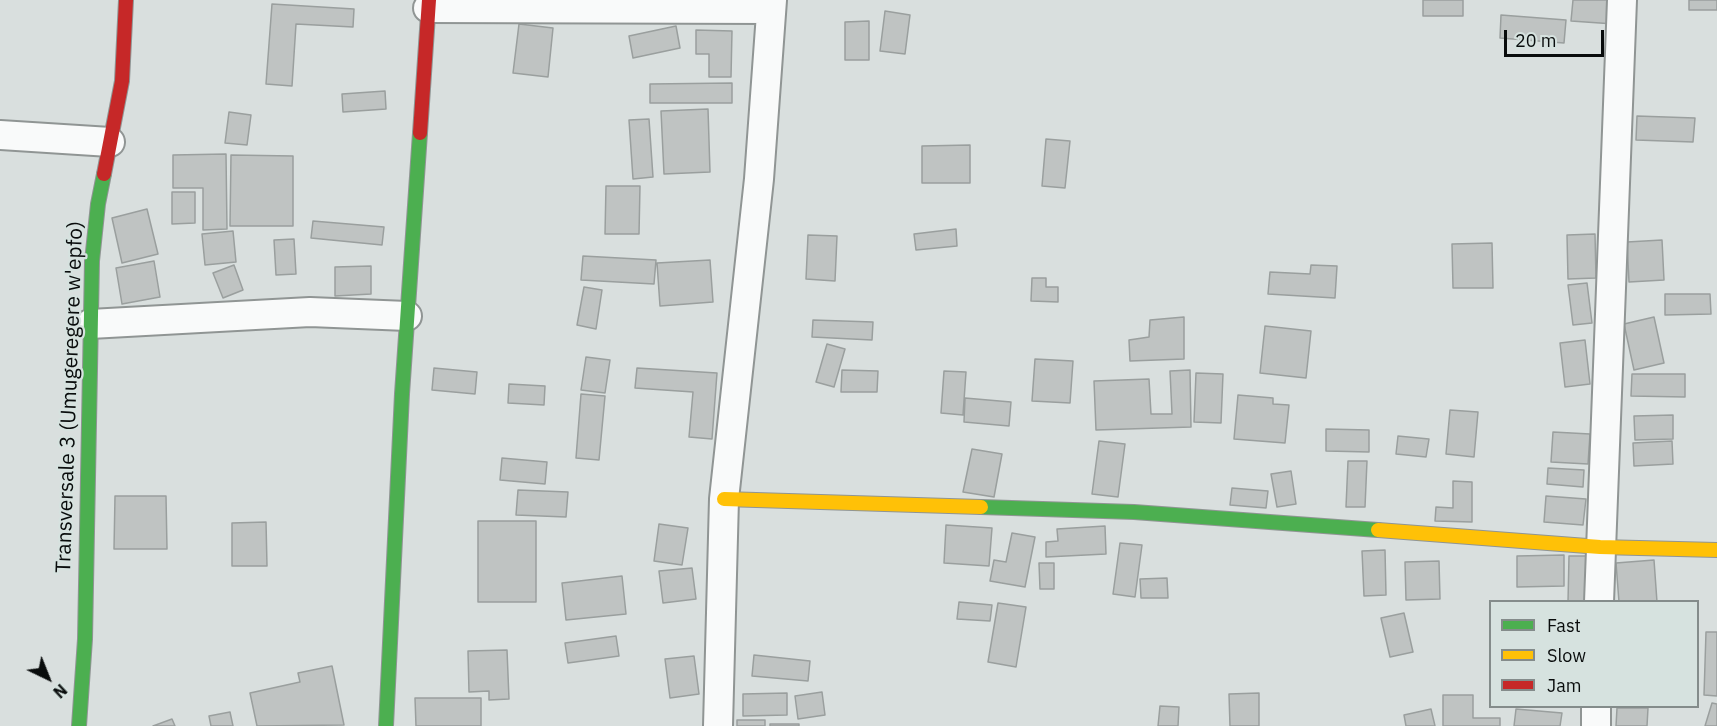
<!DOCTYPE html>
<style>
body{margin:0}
#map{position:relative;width:1717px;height:726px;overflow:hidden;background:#d9dfde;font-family:"IBM Plex Sans",sans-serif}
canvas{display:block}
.legend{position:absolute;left:1489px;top:600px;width:210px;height:108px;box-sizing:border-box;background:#d6e2df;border:2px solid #848c8b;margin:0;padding:8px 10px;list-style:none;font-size:18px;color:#090c0c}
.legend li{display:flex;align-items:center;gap:12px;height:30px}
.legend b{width:30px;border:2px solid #848c8b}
.north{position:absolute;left:18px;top:648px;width:60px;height:60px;-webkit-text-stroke:4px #d6e2df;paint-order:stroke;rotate:137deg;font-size:16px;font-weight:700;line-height:24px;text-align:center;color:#090c0c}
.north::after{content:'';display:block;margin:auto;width:21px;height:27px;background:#090c0c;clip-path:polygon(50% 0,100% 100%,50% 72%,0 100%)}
.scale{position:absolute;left:1504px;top:30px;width:100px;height:27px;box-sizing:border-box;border:3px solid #090c0c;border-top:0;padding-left:8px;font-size:18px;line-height:21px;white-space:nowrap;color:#090c0c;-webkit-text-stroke:4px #d6e2df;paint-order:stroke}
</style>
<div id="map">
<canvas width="1717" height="726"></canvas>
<ul class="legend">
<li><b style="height:8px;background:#4caf50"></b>Fast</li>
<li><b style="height:8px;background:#ffc107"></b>Slow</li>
<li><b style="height:8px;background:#c62828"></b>Jam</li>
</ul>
<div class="north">N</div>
<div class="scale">20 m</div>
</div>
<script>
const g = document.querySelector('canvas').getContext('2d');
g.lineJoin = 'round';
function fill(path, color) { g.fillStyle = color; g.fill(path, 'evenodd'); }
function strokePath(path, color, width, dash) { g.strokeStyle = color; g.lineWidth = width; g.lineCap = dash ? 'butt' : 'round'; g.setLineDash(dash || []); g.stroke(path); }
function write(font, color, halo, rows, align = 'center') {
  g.font = font + ' "IBM Plex Sans",sans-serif'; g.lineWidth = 4.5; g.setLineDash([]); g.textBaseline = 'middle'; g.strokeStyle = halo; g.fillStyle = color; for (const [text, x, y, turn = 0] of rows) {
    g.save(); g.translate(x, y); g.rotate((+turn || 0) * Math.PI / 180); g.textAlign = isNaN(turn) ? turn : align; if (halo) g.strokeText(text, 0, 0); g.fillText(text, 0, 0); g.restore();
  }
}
const building = new Path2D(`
 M 1423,0 L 1463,0 L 1463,16 L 1423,16 Z
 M 1573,0 L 1616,0 L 1614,24 L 1571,21 Z
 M 1689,0 L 1717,0 L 1717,10 L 1689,10 Z
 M 272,4 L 354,9 L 353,27 L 296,24 L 292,86 L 266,84 Z
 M 885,11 L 910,15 L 905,54 L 880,51 Z
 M 1501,15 L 1566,20 L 1564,43 L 1500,38 Z
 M 869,21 L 869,60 L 845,60 L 845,22 Z
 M 519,24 L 553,28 L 548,77 L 513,73 Z
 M 676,26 L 680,48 L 633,58 L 629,36 Z
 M 696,30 L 732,31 L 731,77 L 709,77 L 709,54 L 696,54 Z
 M 732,83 L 732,103 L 650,103 L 650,84 Z
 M 385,91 L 386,109 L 343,112 L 342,94 Z
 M 708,109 L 710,172 L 664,174 L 661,111 Z
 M 229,112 L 251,115 L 247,145 L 225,143 Z
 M 1637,116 L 1695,118 L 1693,142 L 1636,140 Z
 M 649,119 L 653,177 L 633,179 L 629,120 Z
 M 1046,139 L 1070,141 L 1065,188 L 1042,186 Z
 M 970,145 L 970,183 L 922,183 L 922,146 Z
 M 226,154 L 227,229 L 203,230 L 203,188 L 173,188 L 173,155 Z
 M 231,155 L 293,156 L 293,226 L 230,226 Z
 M 606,186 L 640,186 L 639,234 L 605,234 Z
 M 172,192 L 195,192 L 195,223 L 172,224 Z
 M 147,209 L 158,254 L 122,263 L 112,218 Z
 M 313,221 L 384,227 L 382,245 L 311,238 Z
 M 956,229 L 957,246 L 916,250 L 914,234 Z
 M 233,231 L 236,262 L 205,265 L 202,234 Z
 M 1595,234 L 1596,278 L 1568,279 L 1567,235 Z
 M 808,235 L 837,236 L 835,281 L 806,279 Z
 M 294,239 L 296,274 L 276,275 L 274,240 Z
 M 1662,240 L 1664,280 L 1629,282 L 1627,242 Z
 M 1492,243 L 1493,288 L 1453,288 L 1452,244 Z
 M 583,256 L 656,260 L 654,284 L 581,280 Z
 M 710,260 L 713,302 L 660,306 L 657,263 Z
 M 154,261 L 160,297 L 122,304 L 116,268 Z
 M 234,265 L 243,290 L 223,298 L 213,273 Z
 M 1311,265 L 1337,266 L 1335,298 L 1268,294 L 1270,272 L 1310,274 Z
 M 371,266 L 371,294 L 335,296 L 335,267 Z
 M 1032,278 L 1046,278 L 1046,287 L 1058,287 L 1058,302 L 1031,301 Z
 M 1587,283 L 1592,323 L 1573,325 L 1568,285 Z
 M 584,287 L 602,290 L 596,329 L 577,325 Z
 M 1665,294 L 1710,294 L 1711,314 L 1665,315 Z
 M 1184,317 L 1184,359 L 1130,361 L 1129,340 L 1149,337 L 1150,320 Z
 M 1654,317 L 1664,363 L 1634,370 L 1624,324 Z
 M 813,320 L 873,322 L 872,340 L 812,337 Z
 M 1265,326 L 1311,331 L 1306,378 L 1260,373 Z
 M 1585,340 L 1590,384 L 1565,387 L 1560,343 Z
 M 827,344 L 845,349 L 834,387 L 816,382 Z
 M 586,357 L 610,360 L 605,393 L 581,390 Z
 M 1035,359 L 1073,361 L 1070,403 L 1032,401 Z
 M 434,368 L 477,372 L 475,394 L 432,390 Z
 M 637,368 L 717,373 L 712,439 L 689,437 L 693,392 L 635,388 Z
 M 842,370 L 878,371 L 877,392 L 841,392 Z
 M 1190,370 L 1191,427 L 1096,430 L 1094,381 L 1149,379 L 1151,414 L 1172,414 L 1170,371 Z
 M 944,371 L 966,372 L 963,415 L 941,413 Z
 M 1196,373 L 1223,374 L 1221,423 L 1194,422 Z
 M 1632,374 L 1685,374 L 1685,397 L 1631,396 Z
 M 509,384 L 545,386 L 544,405 L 508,403 Z
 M 581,394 L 605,396 L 599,460 L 576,458 Z
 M 1238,395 L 1273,398 L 1273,404 L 1289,405 L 1285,443 L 1234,439 Z
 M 965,398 L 1011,402 L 1009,426 L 964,422 Z
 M 1450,410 L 1478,412 L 1474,457 L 1446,454 Z
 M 1673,415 L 1673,439 L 1635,440 L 1634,416 Z
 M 1326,429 L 1369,430 L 1369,452 L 1326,451 Z
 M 1553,432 L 1590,434 L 1588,464 L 1551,462 Z
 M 1398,436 L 1429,439 L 1426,457 L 1396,454 Z
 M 1099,441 L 1125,444 L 1118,497 L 1092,494 Z
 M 1672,441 L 1673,464 L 1634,466 L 1633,443 Z
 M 972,449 L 1002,454 L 994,497 L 963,492 Z
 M 502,458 L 547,462 L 545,484 L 500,480 Z
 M 1348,461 L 1367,461 L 1365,507 L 1346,507 Z
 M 1548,468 L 1584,470 L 1583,487 L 1547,484 Z
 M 1291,471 L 1296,504 L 1277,507 L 1271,474 Z
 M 1453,481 L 1472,482 L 1472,522 L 1435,521 L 1436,507 L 1453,508 Z
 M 1232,488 L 1268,491 L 1266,508 L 1230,505 Z
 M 518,490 L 568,492 L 566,517 L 516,515 Z
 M 115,496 L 166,496 L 167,549 L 114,549 Z
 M 1546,496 L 1586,499 L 1583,525 L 1544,522 Z
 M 478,521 L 536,521 L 536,602 L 478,602 Z
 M 266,522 L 267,566 L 232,566 L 232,523 Z
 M 659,524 L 688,528 L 682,565 L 654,561 Z
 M 946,525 L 992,528 L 989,566 L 944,563 Z
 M 1105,526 L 1106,554 L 1046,557 L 1046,542 L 1058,541 L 1057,529 Z
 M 1012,533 L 1035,537 L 1025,587 L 990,581 L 994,560 L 1006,562 Z
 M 1120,543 L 1142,545 L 1135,597 L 1113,594 Z
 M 1385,550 L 1386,595 L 1364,596 L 1362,551 Z
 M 1564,555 L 1564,586 L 1517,587 L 1517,556 Z
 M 1569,556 L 1589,556 L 1588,602 L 1568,602 Z
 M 1654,560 L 1657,602 L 1619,602 L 1616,563 Z
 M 1439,561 L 1440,599 L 1406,600 L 1405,562 Z
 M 1039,563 L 1054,563 L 1054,589 L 1040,589 Z
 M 692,568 L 696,599 L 663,603 L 659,571 Z
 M 622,576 L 626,614 L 566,620 L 562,583 Z
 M 1167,578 L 1168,598 L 1141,598 L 1140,579 Z
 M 959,602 L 992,605 L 990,621 L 957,619 Z
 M 998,603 L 1026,607 L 1016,667 L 988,662 Z
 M 1404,613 L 1413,652 L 1390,657 L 1381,618 Z
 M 1706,632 L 1717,632 L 1717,696 L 1704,695 Z
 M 616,636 L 619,656 L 568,663 L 565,643 Z
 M 507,650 L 509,699 L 489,700 L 489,691 L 469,692 L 468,651 Z
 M 754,655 L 810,661 L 808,681 L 752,676 Z
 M 694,656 L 699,694 L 670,698 L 665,659 Z
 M 332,666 L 344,725 L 257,726 L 250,693 L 300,682 L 298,673 Z
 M 822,692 L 825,715 L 798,719 L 795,696 Z
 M 787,693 L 787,715 L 743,716 L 743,694 Z
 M 1259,693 L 1259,726 L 1230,726 L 1229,694 Z
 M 1443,695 L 1473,695 L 1473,718 L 1500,718 L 1500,726 L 1443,726 Z
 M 415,698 L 481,698 L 481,726 L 416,726 Z
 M 1712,703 L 1717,704 L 1717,726 L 1705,726 Z
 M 1160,706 L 1179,707 L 1178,726 L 1158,726 Z
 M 1617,708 L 1648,708 L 1647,726 L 1616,726 Z
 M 1431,709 L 1435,726 L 1406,726 L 1404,715 Z
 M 1516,709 L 1562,713 L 1560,726 L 1514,726 Z
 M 230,712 L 233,726 L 211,726 L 209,716 Z
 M 172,719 L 175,726 L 153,726 Z
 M 737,720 L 765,720 L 765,726 L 737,726 Z
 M 770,724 L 799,724 L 799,726 L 770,726 Z`);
const street = new Path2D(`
 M 428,8 L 771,9
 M 0,135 L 110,142
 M 90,324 L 310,312 L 407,316
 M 1599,602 L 1622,0
 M 718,726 L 724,499 L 759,179 L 772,0
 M 1596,726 L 1596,706`);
const fast = new Path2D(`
 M 981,507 L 1134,512 L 1378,530
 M 79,726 L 85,639 L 92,261 L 98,204 L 104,174
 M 386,726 L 402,394 L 420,133`);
const slow = new Path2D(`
 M 724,499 L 981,507
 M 1378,530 L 1600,547 L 1717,550`);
const jam = new Path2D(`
 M 420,133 L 429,0
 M 104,174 L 122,81 L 126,0`);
const streetNames = [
 ["Transversale 3 (Umugeregere w'epfo)",70,397,-88]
];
fill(building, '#bfc3c2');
strokePath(building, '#9a9f9e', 1.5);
strokePath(street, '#909594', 32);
strokePath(fast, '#909594', 16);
strokePath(slow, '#909594', 16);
strokePath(jam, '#909594', 16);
strokePath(street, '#f9fafa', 28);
strokePath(fast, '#4caf50', 14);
strokePath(slow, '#ffc107', 14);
strokePath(jam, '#c62828', 14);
write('21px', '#090c0c', '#d6e2df', streetNames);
</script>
